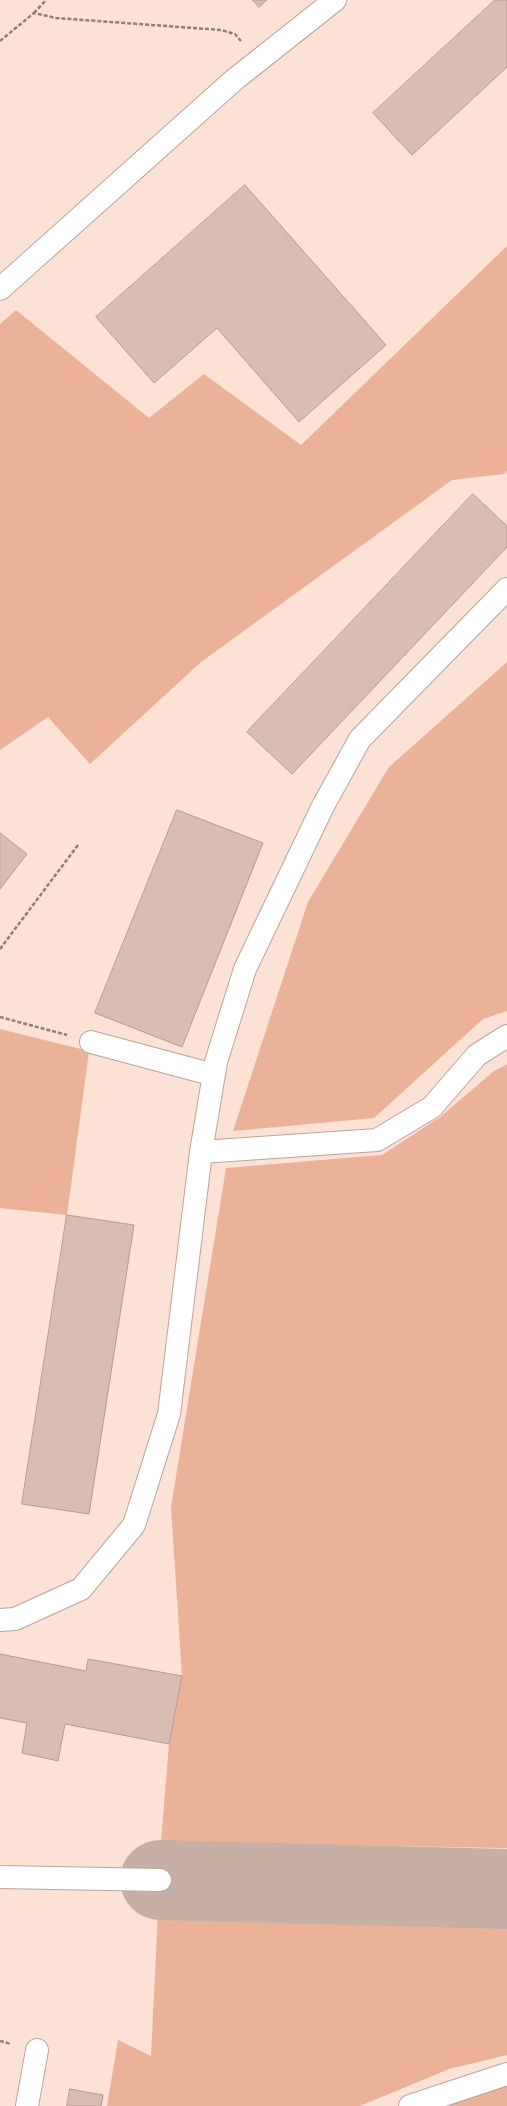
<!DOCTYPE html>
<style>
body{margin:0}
canvas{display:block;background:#fce1d5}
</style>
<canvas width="507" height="2106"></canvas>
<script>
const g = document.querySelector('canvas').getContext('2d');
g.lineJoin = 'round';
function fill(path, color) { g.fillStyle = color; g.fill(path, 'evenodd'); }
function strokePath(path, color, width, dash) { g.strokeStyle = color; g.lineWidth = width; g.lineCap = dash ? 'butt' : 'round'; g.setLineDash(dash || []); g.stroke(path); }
const green = new Path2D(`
 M 507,246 L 507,471 L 504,474 L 452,480 L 201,662 L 90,764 L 48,717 L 0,750 L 0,324 L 16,310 L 149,418 L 204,374 L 301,445 Z
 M 507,662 L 507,1011 L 483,1019 L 374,1118 L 233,1131 L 308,902 L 389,767 Z
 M 0,1029 L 89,1051 L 67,1215 L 0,1208 Z
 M 507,1064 L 507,1848 L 161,1842 L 169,1744 L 182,1676 L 171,1507 L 226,1168 L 382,1155 L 440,1117 L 494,1071 Z
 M 158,1912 L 507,1920 L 507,2055 L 449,2069 L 360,2106 L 107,2106 L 118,2040 L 151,2056 Z
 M 507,2086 L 507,2106 L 439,2106 Z`);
const taxiway = new Path2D(`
 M 160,1880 L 507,1889`);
const building = new Path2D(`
 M 253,0 L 267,0 L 259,7 Z
 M 495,0 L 507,0 L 507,67 L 412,155 L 373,113 Z
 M 245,185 L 386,345 L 299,422 L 217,328 L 154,383 L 96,317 Z
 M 473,494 L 507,526 L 507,547 L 292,774 L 247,732 Z
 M 177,810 L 263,843 L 182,1047 L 95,1013 Z
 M 0,833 L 27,854 L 0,889 Z
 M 67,1215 L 134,1225 L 89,1514 L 22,1504 Z
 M 0,1654 L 86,1671 L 88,1659 L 182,1676 L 169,1744 L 65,1724 L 58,1761 L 22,1753 L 27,1723 L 0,1718 Z
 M 70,2089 L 103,2095 L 101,2106 L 67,2106 Z`);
const path = new Path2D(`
 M 34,13 L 46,0
 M 0,41 L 34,13 L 56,18 L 221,30 L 235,34 L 241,41
 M 0,949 L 78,845
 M 0,1017 L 67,1035
 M 0,2041 L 11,2044`);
const minor = new Path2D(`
 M 0,289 L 234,80 L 335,0
 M 91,1042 L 214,1075
 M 201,1152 L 377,1140 L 432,1107 L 477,1055 L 507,1036
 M 0,1620 L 15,1619 L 81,1589 L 134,1525 L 169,1414 L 201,1152 L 216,1062 L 245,969 L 323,806 L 360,739 L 507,589
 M 0,1877 L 160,1880
 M 27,2106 L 37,2050
 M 410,2106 L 507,2074`);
fill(green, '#ebb299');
strokePath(taxiway, '#c6b0a6', 80);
fill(building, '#d8beb2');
strokePath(building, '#b49b90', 1);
strokePath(minor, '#bca398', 24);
strokePath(path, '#907e76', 2.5, [4, 2]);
strokePath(minor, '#fff', 22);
</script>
